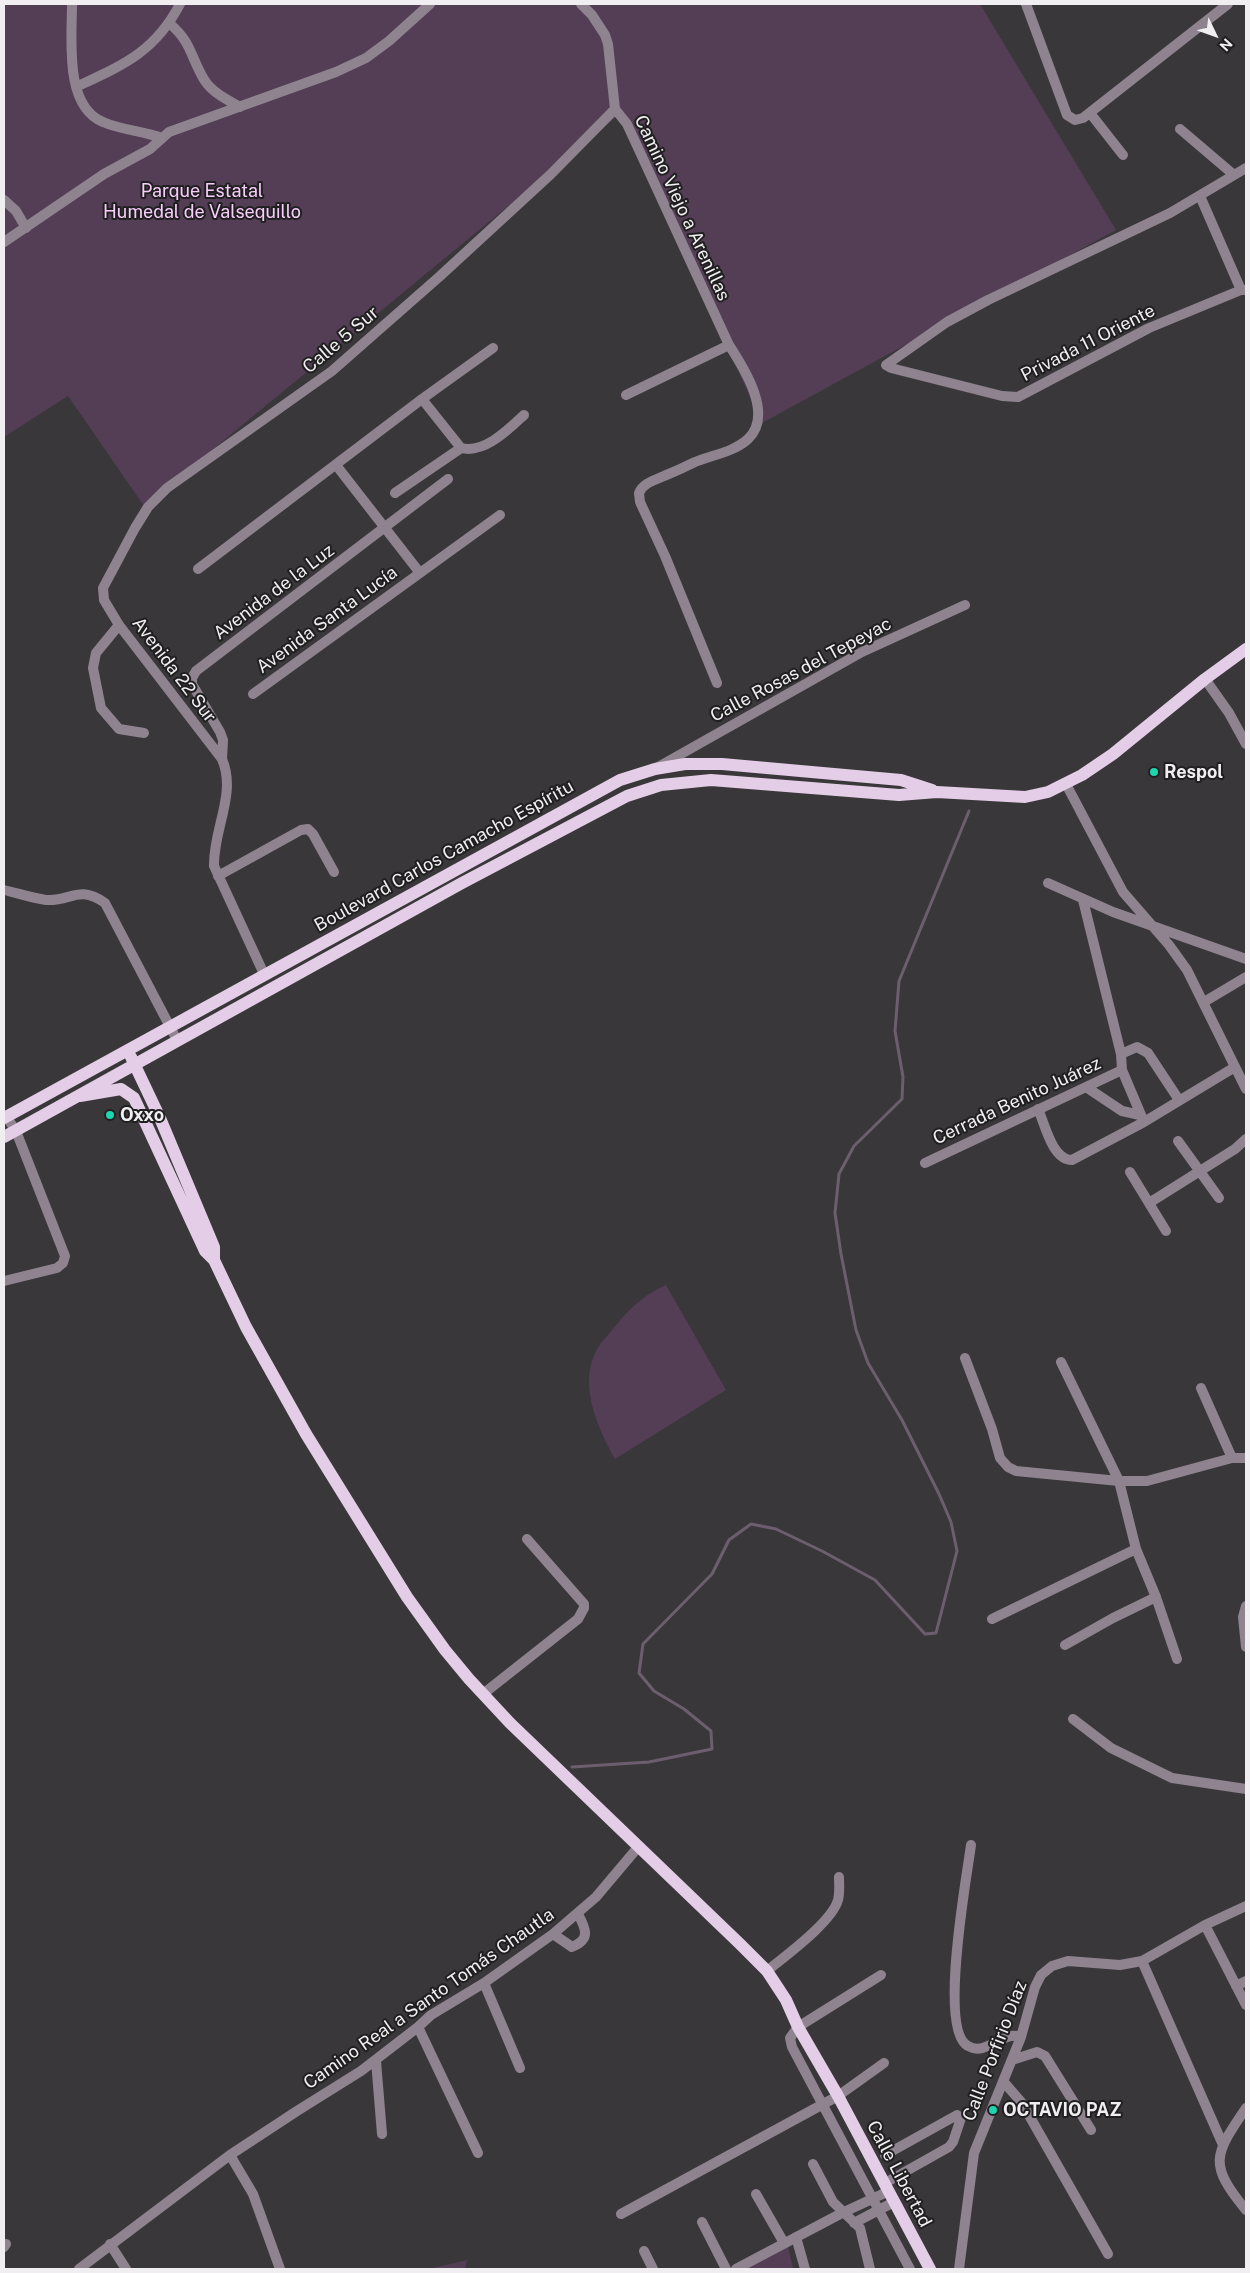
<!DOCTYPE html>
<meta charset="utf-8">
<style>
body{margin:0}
#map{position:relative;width:1250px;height:2273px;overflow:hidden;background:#393739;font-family:"Public Sans",sans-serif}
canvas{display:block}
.frame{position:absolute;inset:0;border:5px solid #f0eef0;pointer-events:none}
.north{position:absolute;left:1190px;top:10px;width:50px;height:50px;-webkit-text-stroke:4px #201f20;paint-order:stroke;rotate:132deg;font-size:14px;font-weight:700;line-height:20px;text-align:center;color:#f0eef0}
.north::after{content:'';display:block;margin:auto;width:18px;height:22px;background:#f0eef0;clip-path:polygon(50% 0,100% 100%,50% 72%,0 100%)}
</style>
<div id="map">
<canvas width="1250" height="2273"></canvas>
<div class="frame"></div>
<div class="north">N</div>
</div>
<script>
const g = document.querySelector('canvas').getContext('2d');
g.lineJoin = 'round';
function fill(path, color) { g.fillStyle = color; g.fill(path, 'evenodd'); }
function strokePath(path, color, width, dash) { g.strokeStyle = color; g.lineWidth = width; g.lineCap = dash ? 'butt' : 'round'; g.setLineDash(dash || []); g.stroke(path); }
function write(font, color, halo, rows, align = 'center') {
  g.font = font + ' "Public Sans",sans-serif'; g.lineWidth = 4; g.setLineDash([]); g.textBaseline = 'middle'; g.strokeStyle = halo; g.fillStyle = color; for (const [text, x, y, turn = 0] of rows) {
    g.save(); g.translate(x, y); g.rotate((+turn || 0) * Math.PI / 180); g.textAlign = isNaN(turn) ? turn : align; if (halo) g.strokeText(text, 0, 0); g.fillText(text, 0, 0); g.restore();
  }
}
const green = new Path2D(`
 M 4,4 L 980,4 L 1116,230 L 762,423 L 620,114 L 144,506 L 68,396 L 4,437 Z
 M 666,1285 L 726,1390 L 615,1459 C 597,1426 575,1379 601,1343 C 605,1338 609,1334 613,1329 C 630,1308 642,1296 666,1285 Z
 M 788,2247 L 793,2268 L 745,2269 Z
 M 467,2260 L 465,2269 L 429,2269 Z`);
const stream = new Path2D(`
 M 572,1767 L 649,1762 L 712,1749 L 711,1731 L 684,1709 L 654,1691 L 639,1673 L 643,1644 L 712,1574 L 729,1540 L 751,1524 L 776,1529 L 822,1551 L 875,1580 L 925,1634 L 936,1633 L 957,1551 L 951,1522 L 939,1494 L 902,1420 L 868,1363 L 856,1330 L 841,1254 L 835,1213 L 839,1174 L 854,1146 L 902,1099 L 903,1077 L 895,1031 L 899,981 L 969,811`);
const minor = new Path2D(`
 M 72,4 C 72,39 64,106 103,122 C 121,130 143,131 162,138
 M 581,4 L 592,15 L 605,35 L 608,44 L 615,109 L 627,124 L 729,345 C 744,368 774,415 748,439 C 734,452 712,455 695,462 C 685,467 674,472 664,476 C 655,480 643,483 639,493 L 640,502 L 665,556 L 717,683
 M 1026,4 L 1067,115 L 1075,120 L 1083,118 L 1228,4
 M 170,24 C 192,42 191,59 205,81 C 213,93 228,100 240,107
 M 76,87 C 123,65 155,52 180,4
 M 1090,113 L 1123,155
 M 1180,129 L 1234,175
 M 1246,168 L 1170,213 L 988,300 L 947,322 L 886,365 L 891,368 L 1002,396 L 1018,397 L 1149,328 L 1241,290 L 1246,290
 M 1200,196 L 1241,290
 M 4,200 L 16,211 L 26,228
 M 4,242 L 104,174 L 150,149 L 169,132 L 336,72 L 366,58 L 389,41 L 430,4
 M 626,395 L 729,345
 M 422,399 L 461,448
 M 461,448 C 484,454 508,430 524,415
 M 336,465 L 420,573
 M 395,493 L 461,448
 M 198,569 L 422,399 L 493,348
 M 119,625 L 96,653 L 93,668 L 101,708 L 119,729 L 144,733
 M 1205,679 L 1229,713 L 1246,744
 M 253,694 L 500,515
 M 222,759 L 223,740 L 220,732 L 192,684 L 192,678 L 196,671 L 448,479
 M 658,767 L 862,652 L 965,605
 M 1066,784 L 1123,892 L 1169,945 L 1187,970 L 1246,1089
 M 218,876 L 301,830 L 308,829 L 313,834 L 334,872
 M 1048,883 L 1113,912 L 1246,959
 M 4,890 C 17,893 32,898 46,900 C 71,902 78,884 105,903 L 177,1040
 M 1083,900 L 1121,1054 L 1122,1070 L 1144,1122
 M 264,974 L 214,866 C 213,829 237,794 222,759 L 119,625 L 104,600 L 103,588 L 135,528 L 148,507 L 167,488 L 332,371 L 439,277 L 551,174 L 615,109
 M 1204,1002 L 1246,977
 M 1121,1054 L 1137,1047 L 1148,1053 L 1179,1100
 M 1086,1087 L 1122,1111 L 1140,1115
 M 1038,1109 C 1045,1124 1052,1160 1072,1160 L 1144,1122 L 1235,1067
 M 1178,1141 L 1219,1198
 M 925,1163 L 1122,1070
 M 1130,1172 L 1166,1231
 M 1149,1203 L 1235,1149 L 1246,1139
 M 4,1281 L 57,1268 L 63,1263 L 65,1256 L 16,1131 L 6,1116
 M 965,1358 L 992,1429 L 1000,1458 L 1008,1467 L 1016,1471 L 1119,1481 L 1147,1481 L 1232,1458 L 1246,1458
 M 1061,1362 L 1119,1481 L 1136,1549 L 1156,1597 L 1177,1659
 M 1201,1388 L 1232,1458
 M 1246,1606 L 1243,1617 L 1246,1647
 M 992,1619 L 1136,1549
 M 1065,1645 L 1113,1618 L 1156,1597
 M 483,1694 L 578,1619 L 584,1608 L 584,1604 L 527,1539
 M 1073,1719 L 1111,1748 L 1172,1778 L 1246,1789
 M 971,1845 C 967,1876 938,2031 968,2046 C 987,2057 1001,2030 1021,2037
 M 1205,1925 L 1246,2005
 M 553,1934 L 572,1947 C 591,1939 586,1929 578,1914
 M 1142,1961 L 1223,2145
 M 767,1971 C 785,1956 832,1922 838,1900 C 840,1893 839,1884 839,1877
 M 881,1975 L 798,2027 L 790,2038 L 792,2047 L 910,2269
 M 484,1983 L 520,2068
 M 1236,1986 L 1246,1981
 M 418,2027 L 478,2153
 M 1012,2060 L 1037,2052 L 1045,2056 L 1091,2130
 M 376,2061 L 382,2134
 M 1003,2081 L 1022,2103 L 1108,2254
 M 1246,2108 C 1214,2155 1208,2164 1246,2210
 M 230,2155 L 253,2194 L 280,2269
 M 813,2164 L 833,2202 L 860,2228 L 870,2269
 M 885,2183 L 949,2147 L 953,2142 L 961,2118 L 957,2115 L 885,2155
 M 756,2194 L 784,2243
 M 621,2214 L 838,2096 L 884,2063
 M 702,2222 L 726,2269
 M 854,2223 L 894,2202
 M 796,2237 L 805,2269
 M 110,2244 L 126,2269
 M 4,2247 L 6,2244
 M 644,2251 L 653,2269
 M 79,2269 L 230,2155 L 297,2111 L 361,2071 L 418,2027 L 431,2015 L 484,1983 L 553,1934 L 596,1897 L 639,1846
 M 736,2269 L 842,2213 L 889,2191
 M 959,2269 L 974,2153 L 1021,2037 L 1035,1987 L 1041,1975 L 1052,1966 L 1068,1961 L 1120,1965 L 1142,1961 L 1205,1925 L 1246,1906`);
const major = new Path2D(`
 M 131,1057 L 160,1118 L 214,1247 L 214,1260
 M 80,1096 L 121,1089 L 134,1098 L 205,1251 L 214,1260 L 246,1327 L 306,1434 L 407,1597 L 445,1650 L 469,1679 L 510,1723 L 740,1944 L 767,1971 L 786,2000 L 798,2027 L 838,2096 L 930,2269
 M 4,1118 L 620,780 L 655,769 L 685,764 L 722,764 L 901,780 L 932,790
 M 4,1137 L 462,883 L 627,796 L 661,785 L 711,780 L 899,795 L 937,792 L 1025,797 L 1048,792 L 1082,775 L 1113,754 L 1205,679 L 1246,649`);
const markers = [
 [1154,772,5,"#1fd5b0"],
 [110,1115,5,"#1fd5b0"],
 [993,2110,5,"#1fd5b0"]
];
const parkNames = [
 ["Parque Estatal",202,191],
 ["Humedal de Valsequillo",202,212]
];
const streetNames = [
 ["Camino Viejo a Arenillas",682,208,65],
 ["Calle 5 Sur",341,340,-40],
 ["Privada 11 Oriente",1088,343,-27],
 ["Avenida de la Luz",274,592,-37],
 ["Avenida Santa Lucía",327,620,-36],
 ["Avenida 22 Sur",174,670,53],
 ["Calle Rosas del Tepeyac",801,670,-28],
 ["Boulevard Carlos Camacho Espíritu",444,856,-29],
 ["Cerrada Benito Juárez",1017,1101,-25],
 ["Camino Real a Santo Tomás Chautla",429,1999,-35],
 ["Calle Porfirio Díaz",995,2051,-69],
 ["Calle Libertad",899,2174,62]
];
const poiNames = [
 ["Respol",1164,772],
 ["Oxxo",120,1115],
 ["OCTAVIO PAZ",1003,2110]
];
fill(green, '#533e55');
strokePath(stream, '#6c5e6e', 3);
strokePath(minor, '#8e838f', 10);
strokePath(major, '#e4cde6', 12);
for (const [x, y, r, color] of markers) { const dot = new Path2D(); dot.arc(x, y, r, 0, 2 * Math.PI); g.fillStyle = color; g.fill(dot); strokePath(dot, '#201f20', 2); }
write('18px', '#f8cdfc', '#201f20', parkNames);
write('18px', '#f0eef0', '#201f20', streetNames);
write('bold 18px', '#f0eef0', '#201f20', poiNames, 'left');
</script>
